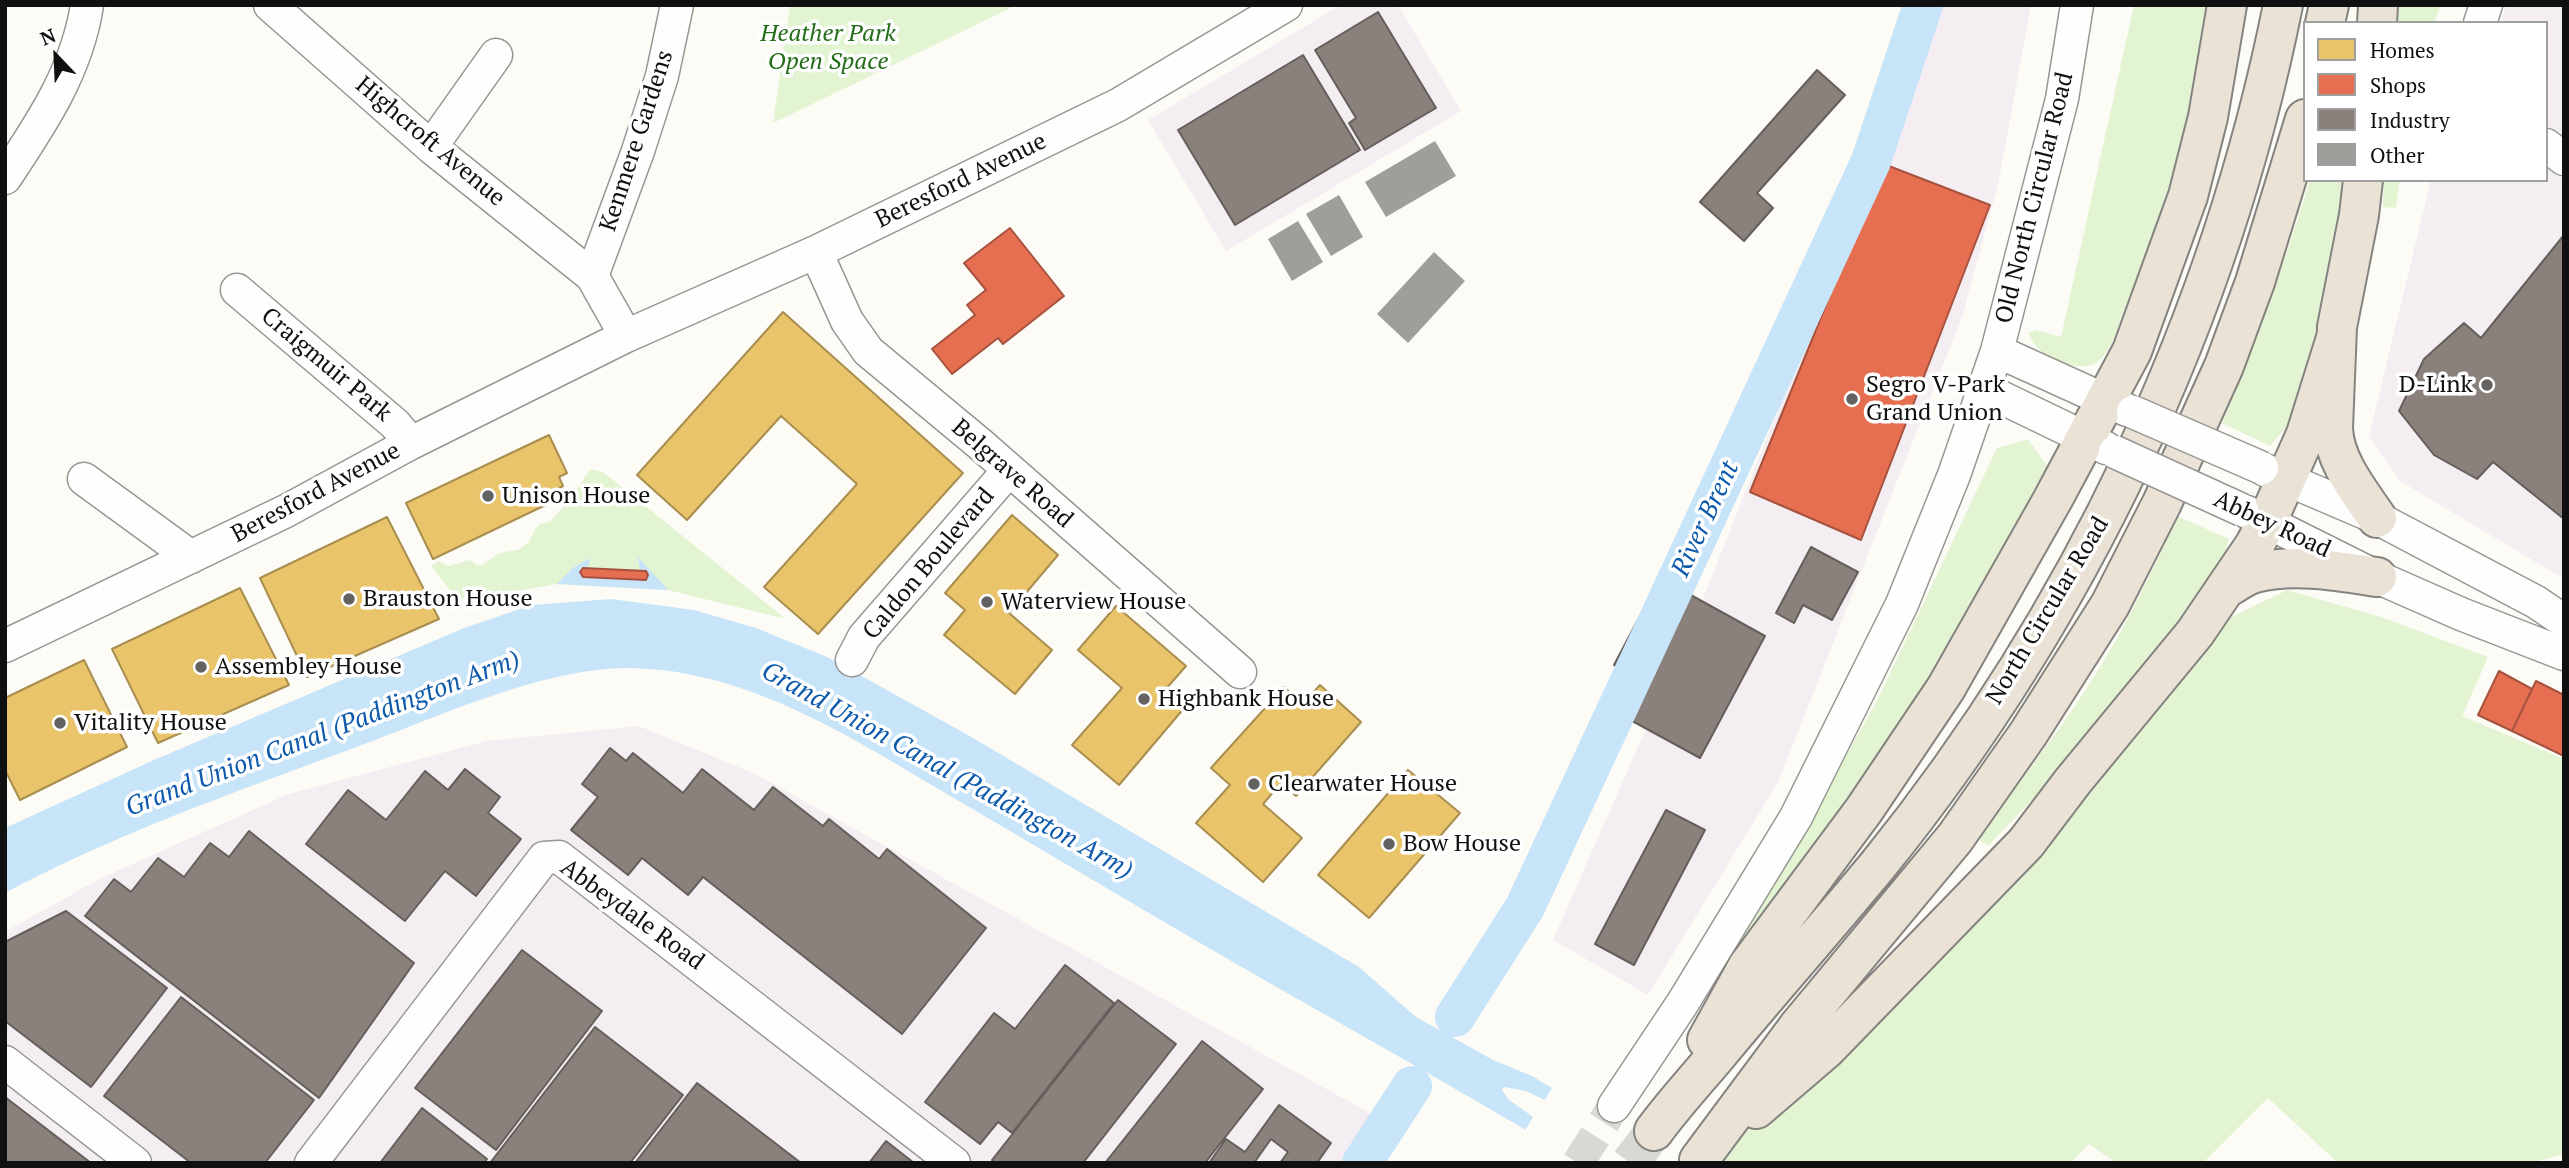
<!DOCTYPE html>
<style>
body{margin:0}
#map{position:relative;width:2569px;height:1168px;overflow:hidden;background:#fcfbf5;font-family:"PT Serif",serif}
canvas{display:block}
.frame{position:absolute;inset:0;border:7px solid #101010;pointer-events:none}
.legend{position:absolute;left:2303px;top:21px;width:245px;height:161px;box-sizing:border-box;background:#fff;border:2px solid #9f9f9f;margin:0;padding:9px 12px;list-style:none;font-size:21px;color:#101010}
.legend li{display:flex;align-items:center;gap:14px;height:35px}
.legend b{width:35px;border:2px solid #9f9f9f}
.north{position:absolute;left:21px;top:21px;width:70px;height:70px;-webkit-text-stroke:5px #fff;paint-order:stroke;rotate:337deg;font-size:19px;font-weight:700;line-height:28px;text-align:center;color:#101010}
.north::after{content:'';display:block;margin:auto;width:24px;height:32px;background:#101010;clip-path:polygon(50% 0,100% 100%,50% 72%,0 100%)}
</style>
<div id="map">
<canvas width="2569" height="1168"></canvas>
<div class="frame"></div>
<ul class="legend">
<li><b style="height:19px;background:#e9c46a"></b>Homes</li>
<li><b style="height:19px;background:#e76f51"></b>Shops</li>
<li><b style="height:19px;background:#8a817c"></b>Industry</li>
<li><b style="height:19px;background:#a09e9a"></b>Other</li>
</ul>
<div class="north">N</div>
</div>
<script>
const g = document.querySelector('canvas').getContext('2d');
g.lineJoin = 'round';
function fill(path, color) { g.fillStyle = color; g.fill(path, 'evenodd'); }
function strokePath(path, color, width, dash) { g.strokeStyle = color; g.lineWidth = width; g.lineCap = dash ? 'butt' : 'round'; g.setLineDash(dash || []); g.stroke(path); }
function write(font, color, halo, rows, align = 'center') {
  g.font = font + ' "PT Serif",serif'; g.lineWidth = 7; g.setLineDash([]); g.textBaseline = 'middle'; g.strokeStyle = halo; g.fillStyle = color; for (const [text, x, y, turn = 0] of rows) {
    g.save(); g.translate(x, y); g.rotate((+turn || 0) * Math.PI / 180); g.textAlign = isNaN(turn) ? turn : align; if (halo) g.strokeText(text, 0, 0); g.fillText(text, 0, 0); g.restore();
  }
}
const industrial = new Path2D(`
 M 1341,5 L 1398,5 L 1461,111 L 1226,251 L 1148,120 Z
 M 1938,5 L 2031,5 L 1998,185 L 1962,317 L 1778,782 L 1648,995 L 1553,940 L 1700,606 Z
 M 2506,5 L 2564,5 L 2564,579 L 2400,481 L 2369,436 L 2431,180 L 2546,180 L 2546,23 L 2501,23 Z
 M 639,726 L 755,774 L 1379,1118 L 1348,1163 L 5,1163 L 5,932 L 101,878 L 289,794 L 487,741 Z`);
const green = new Path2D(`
 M 790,5 L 1017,5 L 773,123 Z
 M 2134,5 L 2215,5 C 2192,110 2165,215 2123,313 C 2117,329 2112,349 2099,361 C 2084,374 2048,360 2037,347 C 2033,343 2031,337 2028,333 L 2036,330 L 2061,337 Z
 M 2393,5 L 2441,5 L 2434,23 L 2391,23 Z
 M 2310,180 L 2344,180 L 2318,338 L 2291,422 L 2270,446 L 2222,423 C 2256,343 2285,263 2310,180 Z
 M 2384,180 L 2400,180 L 2396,208 L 2383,207 Z
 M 2028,439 L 2047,466 L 1907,725 L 1826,841 L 1734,951 L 1876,703 L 1997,448 Z
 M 590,469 L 603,472 L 786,619 L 668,590 L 557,584 L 488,596 L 457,599 L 431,566 L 439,561 L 449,566 L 470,560 L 477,565 L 482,565 L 499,553 L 518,550 L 529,542 L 535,529 L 540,524 L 549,522 L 571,499 Z
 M 2177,516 L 2229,539 L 2219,571 L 2183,624 L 2060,771 L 1988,846 L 1977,838 C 2020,781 2065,725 2102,664 C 2131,616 2155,566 2177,516 Z
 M 2287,590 L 2384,618 L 2488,657 L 2462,716 L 2564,759 L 2564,1154 L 2531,1163 L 2338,1163 L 2268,1098 L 2203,1163 L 2117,1163 L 2089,1144 L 2071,1163 L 1704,1163 L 2197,634 Z`);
const water = new Path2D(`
 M 638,557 L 668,590 L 557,584 L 573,568 L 590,558 L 588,569 L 640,570 Z
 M 611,599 L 694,610 L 756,628 L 827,657 L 968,735 L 1359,967 L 1416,1017 L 1493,1060 L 1532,1076 L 1676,1163 L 1526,1091 L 1504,1087 L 1502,1090 L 1508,1099 L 1533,1117 L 1581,1163 C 1446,1081 1307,1006 1171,926 C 1100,884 1030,843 959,801 C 858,742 752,670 630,668 C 546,667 440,716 362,745 C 241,790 119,832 5,893 L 5,828 L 154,760 L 464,628 L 532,605 Z`);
const pier = new Path2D(`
 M 1554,1085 L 1678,1160 L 1680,1163 L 1638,1163 L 1542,1104 Z
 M 1535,1114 L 1610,1160 L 1612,1163 L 1574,1163 L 1524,1132 Z`);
const homes = new Path2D(`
 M 783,312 L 963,473 L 818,634 L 764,587 L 857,484 L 781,416 L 687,520 L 637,475 Z
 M 549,435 L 567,473 L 559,477 L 563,486 L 552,492 L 556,500 L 433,559 L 406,503 Z
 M 1012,515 L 1058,555 L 1009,613 L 1052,650 L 1015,694 L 944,635 L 965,610 L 945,593 Z
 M 387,517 L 439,619 L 307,677 L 260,578 Z
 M 240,588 L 289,685 L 158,743 L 112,649 Z
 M 1116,606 L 1186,666 L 1165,690 L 1185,707 L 1119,785 L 1072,745 L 1122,688 L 1078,650 Z
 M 84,660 L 127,747 L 20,800 L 5,770 L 5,698 Z
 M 1320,685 L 1361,722 L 1296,796 L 1282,782 L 1263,804 L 1302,838 L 1263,882 L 1196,823 L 1230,785 L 1211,768 L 1284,687 L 1303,704 Z
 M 1408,770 L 1460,813 L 1369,918 L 1318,875 Z`);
const shops = new Path2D(`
 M 1881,163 L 1990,205 L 1861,540 L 1750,492 L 1826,305 Z
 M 1010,228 L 1064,296 L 1003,344 L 998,338 L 952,374 L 932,349 L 975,315 L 967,305 L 986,290 L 964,263 Z
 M 583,568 L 646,571 L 648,575 L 646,580 L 583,577 L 580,572 Z
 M 2499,671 L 2532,689 L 2512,731 L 2478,715 Z
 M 2536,681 L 2564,695 L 2564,756 L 2512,731 Z`);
const industry = new Path2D(`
 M 1378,12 L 1436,108 L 1365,150 L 1349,123 L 1356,118 L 1315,50 Z
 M 1303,55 L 1360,150 L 1235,225 L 1178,130 Z
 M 1817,70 L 1845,95 L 1757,193 L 1773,208 L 1744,241 L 1700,202 Z
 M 2564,235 L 2564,519 L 2493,462 L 2477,479 L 2434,455 L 2399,411 L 2424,359 L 2464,323 L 2481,338 Z
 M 1811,547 L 1858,572 L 1832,620 L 1803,605 L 1794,623 L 1776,613 Z
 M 1660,578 L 1765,636 L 1700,758 L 1603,705 L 1620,669 L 1614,665 Z
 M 610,748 L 626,761 L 633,753 L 683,793 L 702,769 L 754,810 L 773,787 L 823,826 L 829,819 L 879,859 L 887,849 L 986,928 L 902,1034 L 703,877 L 688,895 L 642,858 L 628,875 L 571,830 L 598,797 L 582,784 Z
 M 465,769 L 500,797 L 488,813 L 521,839 L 476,896 L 445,871 L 405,921 L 306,844 L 348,790 L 386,820 L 425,771 L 448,790 Z
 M 1666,810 L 1705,830 L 1634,965 L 1595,944 Z
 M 249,831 L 414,963 L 319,1098 L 85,916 L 114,879 L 131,892 L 158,858 L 184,877 L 210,843 L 229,857 Z
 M 66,911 L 167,988 L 91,1087 L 5,1021 L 5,942 Z
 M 522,950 L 602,1011 L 496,1150 L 415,1088 Z
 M 1065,965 L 1114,1003 L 1012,1133 L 998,1122 L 980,1144 L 925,1102 L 994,1013 L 1015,1029 Z
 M 181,997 L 314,1100 L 265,1163 L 191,1163 L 104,1096 Z
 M 1118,1000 L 1176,1044 L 1083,1163 L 995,1163 L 992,1160 Z
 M 595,1027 L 683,1095 L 630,1163 L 490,1163 Z
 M 1202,1041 L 1263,1089 L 1205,1163 L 1105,1163 Z
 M 697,1083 L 801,1163 L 635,1163 Z
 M 5,1097 L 91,1163 L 5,1163 Z
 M 1279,1105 L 1331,1143 L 1317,1163 L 1280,1163 L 1288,1152 L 1271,1139 L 1254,1163 L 1209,1163 L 1226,1139 L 1245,1152 Z
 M 422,1108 L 487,1159 L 484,1163 L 380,1163 Z
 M 886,1141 L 914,1163 L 869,1163 Z`);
const river = new Path2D(`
 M 1455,1017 L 1525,907 L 1686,561 L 1871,161 L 1923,5
 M 1362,1163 L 1412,1086`);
const building = new Path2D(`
 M 1435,141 L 1456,176 L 1386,217 L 1365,182 Z
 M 1339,195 L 1363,237 L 1331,256 L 1306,214 Z
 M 1298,221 L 1323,262 L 1292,281 L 1268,239 Z
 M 1434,252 L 1465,281 L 1408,343 L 1377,314 Z`);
const minorTunnel = new Path2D(`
 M 1578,1163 L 1614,1106`);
const highwayTunnel = new Path2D(`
 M 1630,1163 L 1654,1131`);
const minor = new Path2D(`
 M 270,5 L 431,147 L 592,276 L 626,336
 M 2480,23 L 2486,5
 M 2546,145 L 2564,159
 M 431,147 L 496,55
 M 5,178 C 41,124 77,71 87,5
 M 816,252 L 847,321 L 868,351 L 980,444 L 1240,672
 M 592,276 L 638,151 L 662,76 L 677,5
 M 237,290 L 395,424 L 411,443
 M 1997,351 L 2127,410
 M 1984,389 L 2106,448
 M 2265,470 L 2377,518 L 2536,602 L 2564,621
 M 84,479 L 191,557
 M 2247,512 L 2377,577 L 2461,614 L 2564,654
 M 5,646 L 286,511 L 411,443 L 626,336 L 816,252 L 1118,105 L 1286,5
 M 852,660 L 864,637 L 1009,470
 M 5,1062 L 135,1163
 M 1614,1106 L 1682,1004 L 1796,817 L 1902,604 L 1954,475 L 1997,351 L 2062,99 L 2077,5
 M 311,1163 L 544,858 L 559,857 L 954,1163`);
const highway = new Path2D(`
 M 2325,23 L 2329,5
 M 2377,23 L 2378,5
 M 2363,180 L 2359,215 L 2337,327 L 2333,428 C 2334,461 2359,491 2377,518
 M 2225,589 C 2234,584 2244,576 2255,573 C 2293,563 2338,571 2377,577
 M 1707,1040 L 1748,966 L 1864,810 L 1946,688 L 2053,499 L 2132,351 L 2188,196 L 2208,117 L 2227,5
 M 1756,1109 L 1826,1049 L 2026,843 L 2073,781 L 2195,633 L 2254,546 L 2267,522 L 2306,434 L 2336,338
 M 1654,1131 C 1673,1105 1696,1080 1717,1055 C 1770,991 1825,929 1878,865 C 2080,615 2220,320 2283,5
 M 1699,1160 L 1798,1027 L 1955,838 L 2028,734 L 2110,605 L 2162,503 L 2224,366 L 2255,282 L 2305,119`);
const minorBridge = new Path2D(`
 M 2133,412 L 2262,468
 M 2115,452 L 2242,510`);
const markers = [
 [2487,385,7,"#636260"],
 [1852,399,7,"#636260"],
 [488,496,7,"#636260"],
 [349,599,7,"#636260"],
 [987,602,7,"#636260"],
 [201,667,7,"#636260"],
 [1144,699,7,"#636260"],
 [60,723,7,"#636260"],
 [1254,784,7,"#636260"],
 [1389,844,7,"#636260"]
];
const parkNames = [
 ["Heather Park",828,34],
 ["Open Space",828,62]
];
const streetNames = [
 ["Kenmere Gardens",637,141,-72],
 ["Highcroft Avenue",430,142,40],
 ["Beresford Avenue",961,181,-26],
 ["Old North Circular Road",2035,198,-76],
 ["Craigmuir Park",326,365,40],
 ["Belgrave Road",1012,474,41],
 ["Beresford Avenue",316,493,-28],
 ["Abbey Road",2272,525,25],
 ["Caldon Boulevard",929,564,-50],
 ["North Circular Road",2048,611,-59],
 ["Abbeydale Road",632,915,36]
];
const poiNames = [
 ["Segro V-Park",1866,385],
 ["Grand Union",1866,413],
 ["D-Link",2473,385,"right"],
 ["Unison House",502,496],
 ["Brauston House",363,599],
 ["Waterview House",1001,602],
 ["Assembley House",215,667],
 ["Highbank House",1158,699],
 ["Vitality House",74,723],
 ["Clearwater House",1268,784],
 ["Bow House",1403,844]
];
const waterNames = [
 ["River Brent",1706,519,-65],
 ["Grand Union Canal (Paddington Arm)",323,734,-21],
 ["Grand Union Canal (Paddington Arm)",947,771,29]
];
fill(industrial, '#f4eef2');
fill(green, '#e3f4d3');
fill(water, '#c8e4f9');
fill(pier, '#fcfbf5');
fill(homes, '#e9c46a');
strokePath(homes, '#a88e4f', 2);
fill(shops, '#e76f51');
strokePath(shops, '#a6523e', 2);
fill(industry, '#8a817c');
strokePath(industry, '#655f5c', 2);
strokePath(river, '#c8e4f9', 40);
fill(building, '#a09e9a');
strokePath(minorTunnel, '#d9d8d3', 32, [32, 16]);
strokePath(highwayTunnel, '#d9d8d3', 38, [38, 19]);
strokePath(minor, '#969693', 35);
strokePath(highway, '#848380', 42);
strokePath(minor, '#fffefe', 32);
strokePath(highway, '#ebe2d6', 38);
strokePath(minorBridge, '#969693', 35, []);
strokePath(minorBridge, '#fffefe', 32);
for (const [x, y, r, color] of markers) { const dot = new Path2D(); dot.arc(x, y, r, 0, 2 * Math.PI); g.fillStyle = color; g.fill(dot); strokePath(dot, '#fff', 2.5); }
write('italic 24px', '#246e19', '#fff', parkNames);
write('24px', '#101010', '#fff', streetNames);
write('24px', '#101010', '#fff', poiNames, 'left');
write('italic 26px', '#0d5aad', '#fff', waterNames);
</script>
